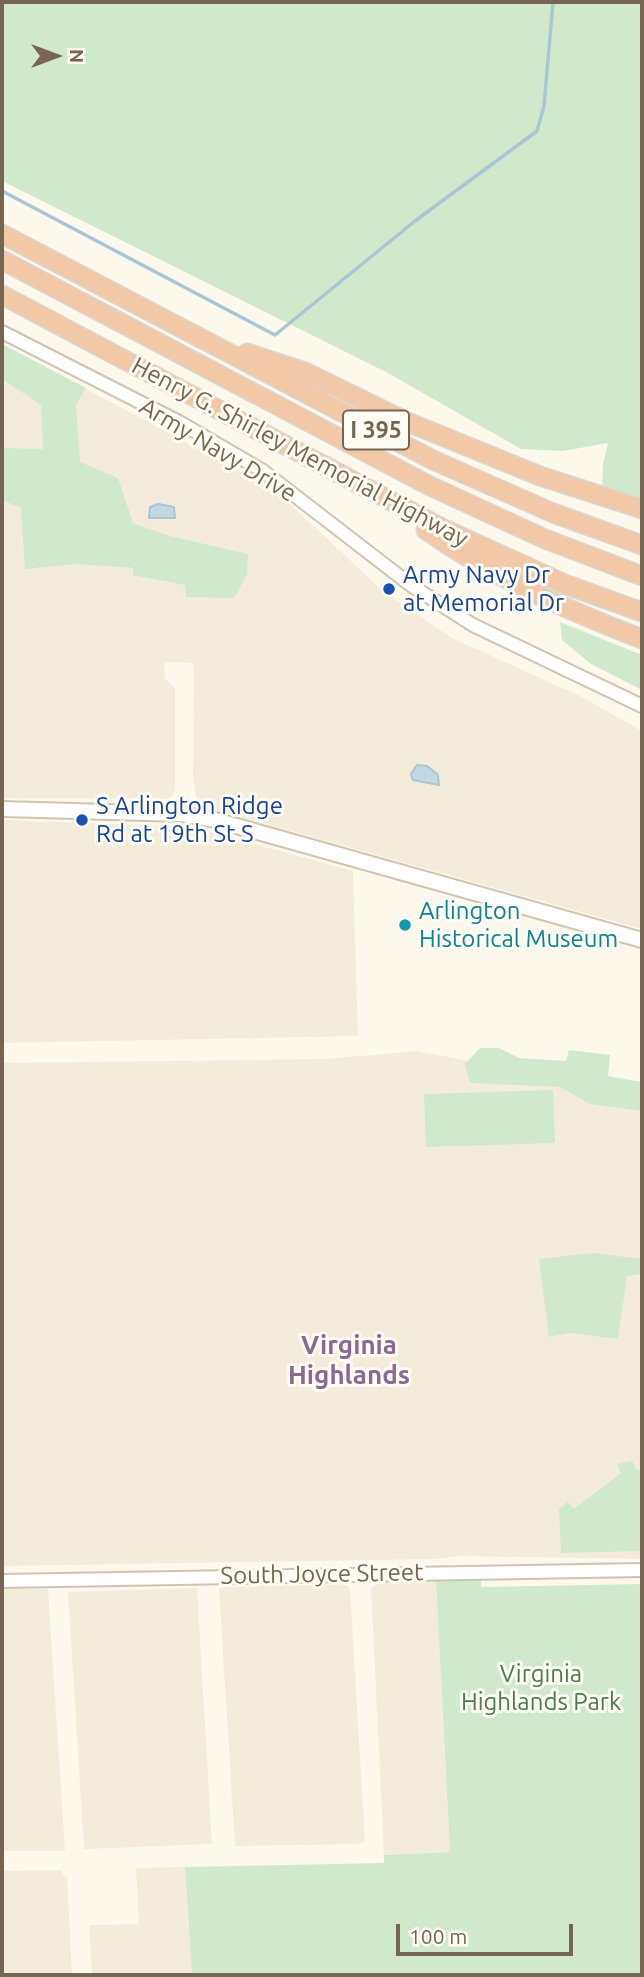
<!DOCTYPE html>
<style>
body{margin:0}
#map{position:relative;width:644px;height:1977px;overflow:hidden;background:#fcf9ec;font-family:Ubuntu,sans-serif}
canvas{display:block}
.frame{position:absolute;inset:0;border:4px solid #766550;pointer-events:none}
.north{position:absolute;left:21px;top:21px;width:70px;height:70px;-webkit-text-stroke:5px #fefcf3;paint-order:stroke;rotate:90deg;font-size:19px;font-weight:700;line-height:28px;text-align:center;color:#766550}
.north::after{content:'';display:block;margin:auto;width:24px;height:32px;background:#766550;clip-path:polygon(50% 0,100% 100%,50% 72%,0 100%)}
.scale{position:absolute;left:396px;top:1924px;width:177px;height:32px;box-sizing:border-box;border:4px solid #766550;border-top:0;padding-left:9px;font-size:21px;line-height:24px;white-space:nowrap;color:#766550;-webkit-text-stroke:5px #fefcf3;paint-order:stroke}
</style>
<div id="map">
<canvas width="644" height="1977"></canvas>
<div class="frame"></div>
<div class="north">N</div>
<div class="scale">100 m</div>
</div>
<script>
const g = document.querySelector('canvas').getContext('2d');
g.lineJoin = 'round';
function fill(path, color) { g.fillStyle = color; g.fill(path, 'evenodd'); }
function strokePath(path, color, width, dash) { g.strokeStyle = color; g.lineWidth = width; g.lineCap = dash ? 'butt' : 'round'; g.setLineDash(dash || []); g.stroke(path); }
function write(font, color, halo, rows, align = 'center') {
  g.font = font + ' Ubuntu,sans-serif'; g.lineWidth = 6; g.setLineDash([]); g.textBaseline = 'middle'; g.strokeStyle = halo; g.fillStyle = color; for (const [text, x, y, turn = 0] of rows) {
    g.save(); g.translate(x, y); g.rotate((+turn || 0) * Math.PI / 180); g.textAlign = isNaN(turn) ? turn : align; if (halo) g.strokeText(text, 0, 0); g.fillText(text, 0, 0); g.restore();
  }
}
const residential = new Path2D(`
 M 2,344 L 246,474 L 292,506 L 383,591 L 452,638 L 580,696 L 642,731 L 642,929 L 198,805 L 193,778 L 194,663 L 164,662 L 165,679 L 175,688 L 175,790 L 170,799 L 2,798 Z
 M 2,820 L 193,827 L 353,871 L 358,1036 L 2,1043 Z
 M 418,1051 L 642,1096 L 642,1559 L 460,1556 L 433,1559 L 2,1566 L 2,1063 L 325,1059 Z
 M 436,1581 L 450,1852 L 384,1855 L 371,1589 L 377,1583 Z
 M 346,1584 L 350,1589 L 365,1841 L 361,1844 L 235,1846 L 219,1589 L 222,1587 Z
 M 197,1588 L 212,1844 L 84,1849 L 68,1592 Z
 M 2,1589 L 48,1589 L 65,1851 L 2,1851 Z
 M 185,1867 L 192,1975 L 92,1975 L 89,1925 L 139,1924 L 136,1868 Z
 M 62,1870 L 63,1876 L 67,1876 L 72,1975 L 2,1975 L 2,1871 Z`);
const green = new Path2D(`
 M 2,2 L 642,2 L 642,500 L 602,488 L 603,464 L 608,443 L 563,451 L 521,449 L 386,372 L 2,181 Z
 M 2,344 L 86,388 L 76,405 L 80,462 L 118,478 L 133,523 L 170,536 L 248,554 L 247,574 L 234,598 L 186,597 L 185,585 L 133,575 L 133,568 L 77,564 L 25,569 L 21,508 L 2,500 L 2,448 L 43,449 L 41,405 L 2,379 Z
 M 560,622 L 642,655 L 642,690 L 591,664 L 562,640 Z
 M 480,1048 L 499,1048 L 519,1058 L 566,1061 L 569,1050 L 610,1055 L 608,1076 L 642,1082 L 642,1111 L 590,1104 L 560,1087 L 470,1083 L 465,1064 Z
 M 553,1090 L 555,1143 L 426,1147 L 424,1094 Z
 M 593,1253 L 642,1259 L 642,1274 L 627,1276 L 618,1339 L 569,1333 L 549,1337 L 539,1259 Z
 M 632,1461 L 637,1470 L 642,1470 L 642,1551 L 561,1553 L 559,1509 L 568,1502 L 574,1509 L 621,1473 L 617,1464 Z
 M 481,1580 L 481,1587 L 642,1584 L 642,1975 L 192,1975 L 185,1867 L 384,1863 L 384,1855 L 450,1852 L 436,1581 Z`);
const water = new Path2D(`
 M 158,504 L 174,507 L 175,518 L 149,518 L 150,507 Z
 M 417,765 L 427,766 L 438,775 L 439,785 L 413,780 L 411,774 Z`);
const stream = new Path2D(`
 M 2,191 L 275,335 L 415,221 L 537,131 L 544,106 L 553,2`);
const tertiary = new Path2D(`
 M 2,332 L 179,422 L 263,471 L 412,586 L 473,625 L 642,706
 M 2,1581 L 642,1570`);
const secondary = new Path2D(`
 M 2,809 L 182,814 L 215,820 L 642,940`);
const motorway = new Path2D(`
 M 2,234 L 433,460 L 553,513 L 642,545
 M 2,260 L 430,486 L 545,539 L 642,576
 M 2,295 L 442,528 L 567,585 L 642,612
 M 247,353 L 305,372 L 405,421 L 540,476 L 642,509
 M 426,530 C 492,577 567,610 642,639`);
const markers = [
 [389,589,7,"#1a4fb4"],
 [82,820,7,"#1a4fb4"],
 [405,925,7,"#0f9aa8"]
];
const shields = [
 [376,430,66]
];
const shieldNames = [
 ["I 395",376,430]
];
const streetNames = [
 ["Army Navy Drive",218,450,31],
 ["Henry G. Shirley Memorial Highway",300,452,28],
 ["South Joyce Street",322,1574,-1]
];
const transitNames = [
 ["Army Navy Dr",403,575],
 ["at Memorial Dr",403,603],
 ["S Arlington Ridge",96,806],
 ["Rd at 19th St S",96,834]
];
const cultureNames = [
 ["Arlington",419,911],
 ["Historical Museum",419,939]
];
const parkNames = [
 ["Virginia",541,1674],
 ["Highlands Park",541,1702]
];
const neighbourhoodNames = [
 ["Virginia",349,1345],
 ["Highlands",349,1375]
];
fill(residential, '#f3ecdb');
fill(green, '#d1e9cb');
fill(water, '#c1d9e5');
strokePath(water, '#a8c6d6', 2);
strokePath(stream, '#a8c6d6', 3.5);
strokePath(tertiary, '#cec4b2', 16);
strokePath(secondary, '#d0c4b0', 18);
strokePath(motorway, '#dbd7d2', 21);
strokePath(tertiary, '#fff', 12);
strokePath(secondary, '#fff', 14);
strokePath(motorway, '#f1c9a8', 18);
for (const [x, y, r, color] of markers) { const dot = new Path2D(); dot.arc(x, y, r, 0, 2 * Math.PI); g.fillStyle = color; g.fill(dot); strokePath(dot, '#fefcf3', 2.5); }
for (const [x, y, w] of shields) { const box = new Path2D(); box.roundRect(x - w / 2, y - 19.5, w, 39, 5); g.fillStyle = '#fefcf3'; g.fill(box); strokePath(box, '#766550', 2); }
write('bold 23px', '#766550', null, shieldNames);
write('24px', '#766550', '#fefcf3', streetNames);
write('24px', '#164399', '#fefcf3', transitNames, 'left');
write('24px', '#0d838f', '#fefcf3', cultureNames, 'left');
write('24px', '#4d7b48', '#fefcf3', parkNames);
write('bold 26px', '#8b6891', '#fefcf3', neighbourhoodNames);
</script>
